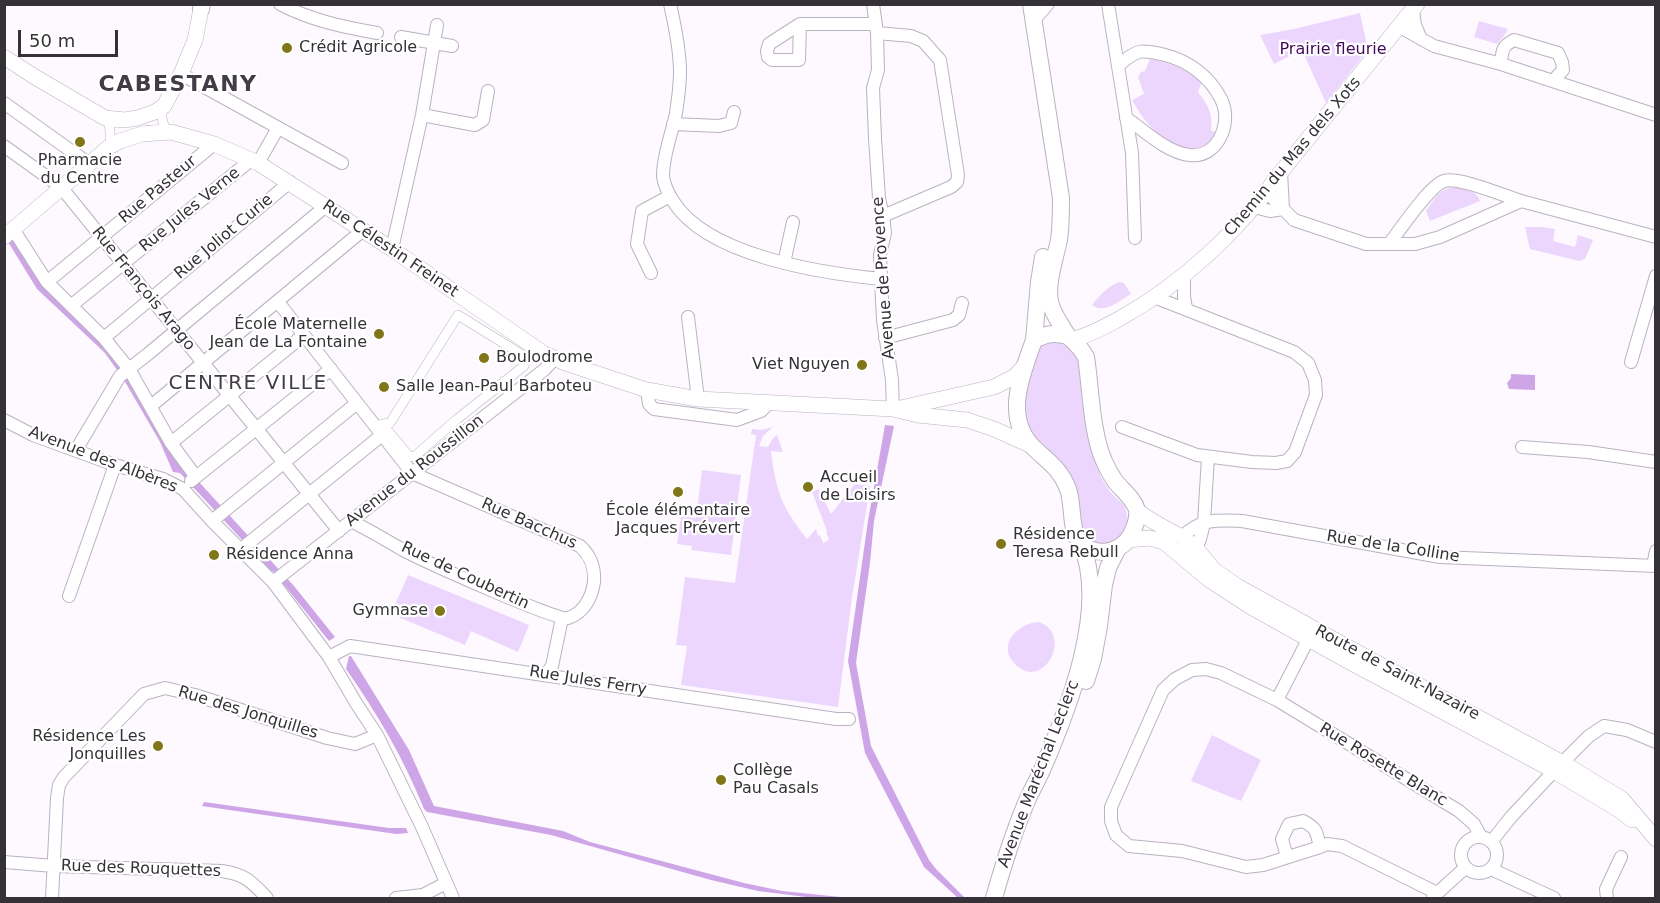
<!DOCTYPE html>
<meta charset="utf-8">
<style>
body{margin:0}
#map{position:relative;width:1660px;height:903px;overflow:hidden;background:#fdf9ff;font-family:"DejaVu Sans",sans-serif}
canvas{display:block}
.frame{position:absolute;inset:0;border:6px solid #353237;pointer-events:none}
.scale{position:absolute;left:18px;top:30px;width:100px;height:27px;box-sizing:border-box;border:3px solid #353237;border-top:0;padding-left:8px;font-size:18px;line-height:21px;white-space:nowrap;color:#353237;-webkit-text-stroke:4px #fff;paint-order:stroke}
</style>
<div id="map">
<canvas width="1660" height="903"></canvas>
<div class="frame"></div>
<div class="scale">50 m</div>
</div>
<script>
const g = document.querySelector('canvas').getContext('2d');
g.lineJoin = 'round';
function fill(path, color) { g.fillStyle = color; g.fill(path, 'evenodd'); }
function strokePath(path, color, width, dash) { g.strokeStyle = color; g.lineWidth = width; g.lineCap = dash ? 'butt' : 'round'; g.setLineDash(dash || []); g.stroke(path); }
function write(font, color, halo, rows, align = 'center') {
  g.font = font + ' "DejaVu Sans",sans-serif'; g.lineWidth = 4.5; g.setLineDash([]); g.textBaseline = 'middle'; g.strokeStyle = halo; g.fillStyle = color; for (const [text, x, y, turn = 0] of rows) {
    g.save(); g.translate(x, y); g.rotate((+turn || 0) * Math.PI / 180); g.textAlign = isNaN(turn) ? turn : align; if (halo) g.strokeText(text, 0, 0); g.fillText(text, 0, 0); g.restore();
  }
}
const green = new Path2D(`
 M 1360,13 L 1368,50 L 1326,103 L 1302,50 L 1274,64 L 1260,35 L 1294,29 Z
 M 1479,21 L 1508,29 L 1504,36 L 1497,44 L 1474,37 Z
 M 1150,59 C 1170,62 1186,69 1202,82 L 1198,92 C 1208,105 1213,113 1211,130 L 1219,135 C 1216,138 1213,143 1209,145 C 1176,164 1146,125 1132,100 L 1144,94 L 1138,77 L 1141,72 L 1145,71 Z
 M 1454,187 C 1464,189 1477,190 1480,201 L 1430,221 L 1426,211 C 1434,199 1439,189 1454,187 Z
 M 1525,227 L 1542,227 L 1555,229 L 1553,241 L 1575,247 L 1578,235 L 1593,240 L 1585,259 L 1579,261 L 1530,249 Z
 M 1119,282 L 1124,283 L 1131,294 C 1120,300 1104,315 1092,305 C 1099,296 1108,286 1119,282 Z
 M 1053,340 L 1066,344 L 1078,357 L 1087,436 L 1101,477 L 1111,493 L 1125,506 L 1128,521 L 1125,532 L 1112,544 L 1102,545 L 1094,542 L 1088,538 L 1079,527 L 1036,440 C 1012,409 1029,380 1039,347 Z
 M 773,427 L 763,436 L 759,446 L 768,447 L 773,438 L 777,435 L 783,452 L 771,451 C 776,492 782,507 807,539 L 816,529 L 818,536 L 820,535 L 823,543 L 829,540 L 826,532 L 827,531 L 812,492 L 819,489 L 831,514 L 855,484 L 870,486 L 852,598 L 838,707 L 681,685 L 687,646 L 676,645 L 685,577 L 735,583 L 756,435 L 751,434 L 752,429 L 762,430 Z
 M 702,470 L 741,475 L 731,555 L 691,550 L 692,546 L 677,544 L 681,516 L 696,518 Z
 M 408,575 L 529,625 L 518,652 L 471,631 L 465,645 L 391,614 Z
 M 1039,622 C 1075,635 1042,694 1014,663 C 997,644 1018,623 1039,622 Z
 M 1212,735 L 1261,760 L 1241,801 L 1191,781 Z`);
const water = new Path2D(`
 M 4,223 L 40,279 L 109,348 L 184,470 L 200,483 L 294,586 L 335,637 L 329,641 L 273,571 L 271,571 L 180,473 L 173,472 L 160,442 L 124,380 L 105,353 L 37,289 L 5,237 Z
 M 1511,374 L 1535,375 L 1535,390 L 1509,389 L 1507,383 L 1511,378 Z
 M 885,425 L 894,426 L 874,521 L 870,563 L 856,663 L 871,746 L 929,860 L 936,869 L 965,898 L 958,898 L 924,867 L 865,753 L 848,661 L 868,521 Z
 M 349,656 L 351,656 L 409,750 L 434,806 L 563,831 L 590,842 L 744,883 L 782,891 L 850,898 L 814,898 L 758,891 L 711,880 L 551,835 L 427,812 L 424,809 C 404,759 377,713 346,669 Z
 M 204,802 L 389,828 L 406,828 L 408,833 L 396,834 L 202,806 Z`);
const pedestrian = new Path2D(`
 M 161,111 L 163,123 L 166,129 L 142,131 L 111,142 L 109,122 C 129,123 143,119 161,111 Z
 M 458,315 L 521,354 L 525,362 L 524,366 L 456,420 L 414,457 L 409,456 L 382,424 L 390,423 Z`);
const minor = new Path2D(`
 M 280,4 C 310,20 343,27 377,33
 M 670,4 C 675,26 680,50 680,72 C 680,85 678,100 676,113 C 672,134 663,154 663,176 C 664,186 668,193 673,201 C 707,256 821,273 881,279
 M 873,4 L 877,33 L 878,70 L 873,88 L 875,138 L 879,198 L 883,216 L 885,233 L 880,255 L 881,279 L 883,320 L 892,380 L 893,409
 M 1108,4 L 1132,153 L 1135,238
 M 1413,10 L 1415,25 L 1421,39
 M 1034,20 L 1048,4
 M 800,24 L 799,60 L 772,60 L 768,57 L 767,51 L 769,44 L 800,24 L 875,24
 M 1400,27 L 1434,46 L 1501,64 L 1656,115
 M 877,33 L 911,36 L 923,41 L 940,60 L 958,175 L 957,182 L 951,187 L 883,216
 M 401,37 L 452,46
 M 1501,64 C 1502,51 1502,46 1514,40 L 1558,53 L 1562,62 L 1563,70 L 1553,81
 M 1119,65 C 1137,49 1142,49 1165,55 C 1189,61 1210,77 1221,99 C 1233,122 1218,159 1189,155 C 1166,152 1145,131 1126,118
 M 181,74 L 342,163
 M 4,103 L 88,163
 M 422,115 L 475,125 L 483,120 L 488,91
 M 673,124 L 719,126 L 731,123 L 734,112
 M 4,146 L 61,187 L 339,531
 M 258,163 L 278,128
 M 1281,172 L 1283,209
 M 1267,192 L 1294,220 L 1366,244 L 1415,244 L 1440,237 L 1521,201 L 1656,237
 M 1254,207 L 1270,211 L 1283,209
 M 13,229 L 47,282 L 104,338 L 129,369 L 171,443 L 196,477
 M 1389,244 C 1400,230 1429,186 1444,181 C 1458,176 1505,196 1521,201
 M 392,249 L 422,115 L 437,25
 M 784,263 L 793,222
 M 651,273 L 637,244 L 642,211 L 670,196
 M 1184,274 L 1184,297 L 1186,308
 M 47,282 L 214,144
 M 278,302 L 412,473 L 580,546 C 591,556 595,567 594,582 C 592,597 584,613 568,618 C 556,621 422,560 403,550 C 386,540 369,530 351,521
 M 72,305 L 251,160
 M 688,317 L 698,399
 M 104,338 L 290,182
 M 885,338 L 953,320 L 959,315 L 962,303
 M 1631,362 L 1656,276
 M 647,390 L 649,404 L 654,409 L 737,420 L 761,411 L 769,403
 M 151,406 L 362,231
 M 4,420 L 33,435 L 115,465 L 163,479 L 183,489 L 212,521 L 273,582 L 329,657 L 356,703 L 377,735 L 422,827 L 453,898
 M 1122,427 L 1197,455 L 1252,462 L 1276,463 L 1287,461 L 1295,452 L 1316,395 L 1315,380 L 1308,363 L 1294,352 L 1154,297
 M 171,443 L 304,335
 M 1522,447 L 1588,452 L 1656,462
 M 76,450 L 120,376 L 148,354 L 326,206
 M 191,481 L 331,369
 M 212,521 L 357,403
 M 1182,537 C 1201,518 1217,520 1242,521 L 1440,557 L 1656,566
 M 1172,548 C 1177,549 1186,553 1192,551 C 1200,547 1202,530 1204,523 L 1208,457
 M 240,550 L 382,435
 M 1653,566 L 1656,551
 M 273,582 L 544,370 L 555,358
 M 69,596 L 115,465
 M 329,657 L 350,646 L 836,719 L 849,719
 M 542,674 L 547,673 L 552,666 L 562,618
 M 1277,700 L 1312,632
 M1461 855a18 18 0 1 1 36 0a18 18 0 1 1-36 0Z
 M 1491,842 L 1511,817 L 1554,771 L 1589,736 L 1604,726 L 1627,730 L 1656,742
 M 1287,857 L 1282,839 L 1289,824 L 1303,821 C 1318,829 1316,832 1320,847
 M 4,862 L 54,866 L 222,871 C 245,874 252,882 267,898
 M 1491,869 L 1554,898
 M 1437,893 L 1342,846 L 1327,844 L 1320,847 L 1263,865 L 1246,867 L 1182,851 L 1129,846 L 1116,835 L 1111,821 L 1111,807 L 1163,690 L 1175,679 L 1192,670 L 1206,669 L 1221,673 L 1277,700 L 1459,811 L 1474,824 L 1481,837
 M 1433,897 L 1465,868
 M 52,898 L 57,798 L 59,785 L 64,777 L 144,694 L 165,688 L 195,695 L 327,738 L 355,744 L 377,735
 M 396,898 L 423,895 L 446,883
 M 1607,898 L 1606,889 L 1621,857`);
const tertiary = new Path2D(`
 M 4,57 L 35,77 L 105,118 L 125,120 L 137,118 L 155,112 L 164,106 L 181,74 L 195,40 L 201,9
 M 4,237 L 109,147 L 120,141 L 142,134 L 171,132 L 214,144 L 258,163 L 392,249 L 543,353 L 565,363 L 647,390 L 698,399 L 893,409 L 918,415 L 967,420 L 994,429 L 1032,446
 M 1074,339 C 1090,335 1104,327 1119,319 C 1182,284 1240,230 1281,172 L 1417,4
 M 896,409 L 994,387 L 1014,377 L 1026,364
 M 1137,511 L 1154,522 L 1182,537 L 1196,548 L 1214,570 L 1237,586 L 1353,650 L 1563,763 L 1622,799 L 1656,839
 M 1128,540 L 1150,538 L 1164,542 L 1208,579 L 1251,607 L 1346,660 L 1554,771 L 1619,810 L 1632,820`);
const secondary = new Path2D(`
 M 1031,4 L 1061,198 C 1061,212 1061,226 1059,240 C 1055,259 1044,290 1052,308 C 1054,314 1065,332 1068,336 C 1077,345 1079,345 1086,357 C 1091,389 1091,431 1104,461 C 1107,468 1110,474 1115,481 C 1122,490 1134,499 1137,510 C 1138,516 1136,523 1134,528 C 1127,550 1102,559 1083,545 C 1069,535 1074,505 1068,489 C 1060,468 1048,462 1033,447 C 1003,417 1022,374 1034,340 C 1046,334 1054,332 1068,336
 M 201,9 L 202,4
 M 1034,340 L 1039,282 L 1043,257
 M 1086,681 L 1093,659 L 1099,626 L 1104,585 L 1108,568 L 1117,550
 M 994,898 C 1003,866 1013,834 1026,803 C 1031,791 1037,781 1042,770 C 1068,710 1109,607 1081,544`);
const markers = [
 [287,48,6,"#807517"],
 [80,142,6,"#807517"],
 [379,334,6,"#807517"],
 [484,358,6,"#807517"],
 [862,365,6,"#807517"],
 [384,387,6,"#807517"],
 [808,487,6,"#807517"],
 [678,492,6,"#807517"],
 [1001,544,6,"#807517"],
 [214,555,6,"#807517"],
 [440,611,6,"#807517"],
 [158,746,6,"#807517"],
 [721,780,6,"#807517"]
];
const poiNames = [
 ["Crédit Agricole",299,48],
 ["Pharmacie",80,161,"center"],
 ["du Centre",80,179,"center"],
 ["École Maternelle",367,325,"right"],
 ["Jean de La Fontaine",367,343,"right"],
 ["Boulodrome",496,358],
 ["Viet Nguyen",850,365,"right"],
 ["Salle Jean-Paul Barboteu",396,387],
 ["Accueil",820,478],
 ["de Loisirs",820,496],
 ["École élémentaire",678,511,"center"],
 ["Jacques Prévert",678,529,"center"],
 ["Résidence",1013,535],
 ["Teresa Rebull",1013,553],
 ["Résidence Anna",226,555],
 ["Gymnase",428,611,"right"],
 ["Résidence Les",146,737,"right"],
 ["Jonquilles",146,755,"right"],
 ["Collège",733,771],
 ["Pau Casals",733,789]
];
const parkNames = [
 ["Prairie fleurie",1333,50]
];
const streetNames = [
 ["Chemin du Mas dels Xots",1293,157,-50],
 ["Rue Pasteur",158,190,-40],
 ["Rue Jules Verne",190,210,-39],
 ["Rue Joliot Curie",224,237,-40],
 ["Rue Célestin Freinet",390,249,34],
 ["Avenue de Provence",884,278,-94],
 ["Rue François Arago",143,289,51],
 ["Avenue des Albères",103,460,21],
 ["Avenue du Roussillon",415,471,-38],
 ["Rue Bacchus",529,524,24],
 ["Rue de la Colline",1393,547,9],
 ["Rue de Coubertin",465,576,25],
 ["Route de Saint-Nazaire",1397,673,28],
 ["Rue Jules Ferry",588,681,9],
 ["Rue des Jonquilles",248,713,17],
 ["Rue Rosette Blanc",1383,765,31],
 ["Avenue Maréchal Leclerc",1039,774,-69],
 ["Rue des Rouquettes",141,869,2]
];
const quarterNames = [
 ["CENTRE VILLE",248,384]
];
const districtNames = [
 ["CABESTANY",178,85]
];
fill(green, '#edd6fd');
fill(water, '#cea6e7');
strokePath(pedestrian, '#bab2c0', 10);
strokePath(minor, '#bab2c0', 14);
strokePath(tertiary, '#bab2c0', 16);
strokePath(secondary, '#bab2c0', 18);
strokePath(pedestrian, '#fff', 9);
strokePath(minor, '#fff', 12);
strokePath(tertiary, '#fff', 15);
strokePath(secondary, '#fff', 16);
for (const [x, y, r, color] of markers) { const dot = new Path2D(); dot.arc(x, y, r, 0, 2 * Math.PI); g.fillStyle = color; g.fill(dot); strokePath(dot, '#fff', 2); }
write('16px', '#353237', '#fff', poiNames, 'left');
write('16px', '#400a58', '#fff', parkNames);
write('16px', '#353237', '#fff', streetNames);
g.letterSpacing = '1.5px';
write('20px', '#423c47', '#fff', quarterNames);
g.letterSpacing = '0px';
g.letterSpacing = '1.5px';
write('bold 22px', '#423c47', '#fff', districtNames);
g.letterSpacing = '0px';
</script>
